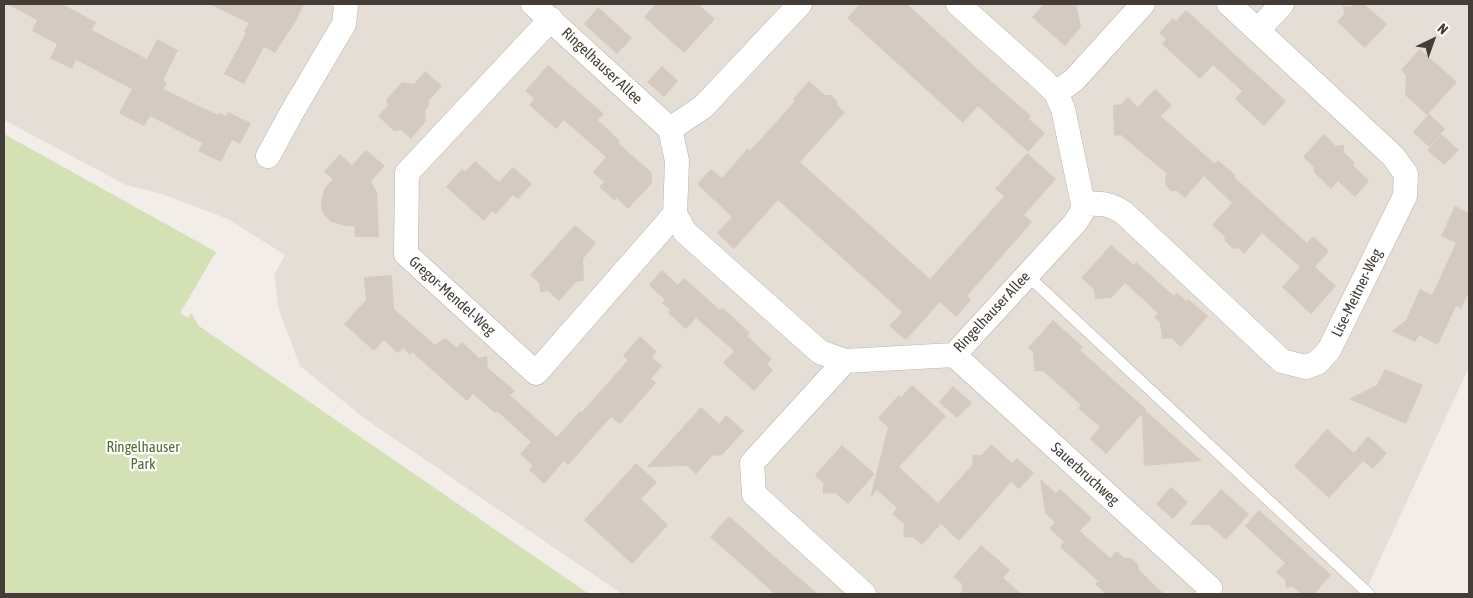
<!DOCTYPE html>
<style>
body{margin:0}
#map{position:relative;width:1473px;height:598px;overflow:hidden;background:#f2ede8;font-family:"Asap Condensed",sans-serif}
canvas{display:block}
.frame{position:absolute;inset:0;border:5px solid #443d37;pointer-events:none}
.north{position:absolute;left:1408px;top:15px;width:50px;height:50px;-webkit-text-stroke:4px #fff;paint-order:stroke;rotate:42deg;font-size:14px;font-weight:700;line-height:20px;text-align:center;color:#443d37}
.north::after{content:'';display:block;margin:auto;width:18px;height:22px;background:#443d37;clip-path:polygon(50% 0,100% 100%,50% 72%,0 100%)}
</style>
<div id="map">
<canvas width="1473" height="598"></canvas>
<div class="frame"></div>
<div class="north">N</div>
</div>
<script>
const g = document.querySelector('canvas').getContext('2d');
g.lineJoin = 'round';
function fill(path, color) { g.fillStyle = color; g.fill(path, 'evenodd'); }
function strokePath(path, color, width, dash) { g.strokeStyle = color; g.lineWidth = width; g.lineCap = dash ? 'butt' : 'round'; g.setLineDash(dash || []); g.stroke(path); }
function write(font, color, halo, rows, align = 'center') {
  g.font = font + ' "Asap Condensed",sans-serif'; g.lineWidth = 4.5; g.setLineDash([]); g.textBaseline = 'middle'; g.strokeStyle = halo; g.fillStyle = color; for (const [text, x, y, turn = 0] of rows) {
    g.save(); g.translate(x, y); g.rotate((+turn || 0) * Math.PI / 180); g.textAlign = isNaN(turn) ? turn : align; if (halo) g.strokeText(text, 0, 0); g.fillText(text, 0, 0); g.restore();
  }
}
const residential = new Path2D(`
 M 4,4 L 1469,4 L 1469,367 L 1364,594 L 622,594 L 364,418 L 300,366 L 279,310 L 274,275 L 285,255 L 228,219 L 159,193 L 126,185 L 4,120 Z`);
const green = new Path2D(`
 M 4,134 L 216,252 L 180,313 L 188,318 L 191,313 L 199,326 L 589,594 L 4,594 Z`);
const building = new Path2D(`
 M 7,4 L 62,4 L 96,22 L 92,30 L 147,59 L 157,39 L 178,50 L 163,80 L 167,83 L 163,89 L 218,115 L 219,113 L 226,116 L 228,112 L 251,123 L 240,144 L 232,140 L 221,162 L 198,151 L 202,143 L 150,116 L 144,126 L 119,113 L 132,89 L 76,60 L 72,69 L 50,58 L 57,44 L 32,31 L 37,20 Z
 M 209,4 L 304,4 L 296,21 L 275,53 L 264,47 L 244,84 L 224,74 L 246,33 L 244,32 L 249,23 Z
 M 656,4 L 698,4 L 715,19 L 684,53 L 644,17 Z
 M 860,4 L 907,4 L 955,48 L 975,67 L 1031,116 L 1029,119 L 1045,133 L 1028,152 L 978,106 L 963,123 L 847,18 Z
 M 1044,4 L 1076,4 L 1081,27 L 1065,46 L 1032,17 Z
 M 1353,4 L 1364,4 L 1387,24 L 1365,48 L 1337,22 L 1344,14 L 1343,6 L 1351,7 Z
 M 598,7 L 632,38 L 617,54 L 584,24 Z
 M 1186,10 L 1286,101 L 1264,126 L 1235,99 L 1242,91 L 1213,65 L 1200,79 L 1162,44 L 1166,39 L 1159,33 L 1173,18 L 1176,21 Z
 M 1420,49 L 1457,82 L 1427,115 L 1405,95 L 1406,75 L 1401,70 Z
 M 548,65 L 604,114 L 598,120 L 620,141 L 618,143 L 652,173 L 652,183 L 628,209 L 617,198 L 615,201 L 599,187 L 604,182 L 593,172 L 606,157 L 564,120 L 556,129 L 529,105 L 534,99 L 525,91 Z
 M 662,66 L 678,81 L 664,97 L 647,82 Z
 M 425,71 L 442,86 L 429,100 L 429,106 L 425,111 L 426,121 L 411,139 L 401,130 L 394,131 L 378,116 L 388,105 L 386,100 L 402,82 L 414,84 Z
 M 809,81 L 825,95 L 831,95 L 837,101 L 838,106 L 845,112 L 800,162 L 930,279 L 1004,196 L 995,189 L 1027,153 L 1056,179 L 1024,215 L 1032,222 L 967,296 L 971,300 L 956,317 L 940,302 L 906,340 L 889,326 L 902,312 L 778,200 L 734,249 L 717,233 L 732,217 L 697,184 L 711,169 L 722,178 L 748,148 L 750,151 L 795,101 L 793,99 Z
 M 1155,89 L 1172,105 L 1161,116 L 1215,164 L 1218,160 L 1236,176 L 1234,177 L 1307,243 L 1313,236 L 1329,251 L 1315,267 L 1336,286 L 1311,314 L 1282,287 L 1300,267 L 1262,233 L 1244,254 L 1238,248 L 1233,249 L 1225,241 L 1224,236 L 1212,225 L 1232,203 L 1204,176 L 1185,198 L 1177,191 L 1171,191 L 1166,186 L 1165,177 L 1167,174 L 1121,135 L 1114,136 L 1113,105 L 1121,104 L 1128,97 L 1138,107 Z
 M 1429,114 L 1445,129 L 1429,147 L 1413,132 Z
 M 1324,134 L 1336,146 L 1344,145 L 1344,152 L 1355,163 L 1353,165 L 1369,181 L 1355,197 L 1338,181 L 1331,189 L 1314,172 L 1313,166 L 1303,157 Z
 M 1441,134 L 1459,150 L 1444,165 L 1427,150 Z
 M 366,150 L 385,166 L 371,181 L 377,193 L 379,237 L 355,237 L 354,226 L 345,226 L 331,222 L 325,216 L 321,208 L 321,202 L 324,189 L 333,179 L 324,172 L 340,154 L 352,165 Z
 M 475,161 L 499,182 L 513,167 L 532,184 L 518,199 L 513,195 L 496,214 L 492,211 L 484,221 L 446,187 L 462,169 L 465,172 Z
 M 1455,206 L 1469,213 L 1469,291 L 1461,309 L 1456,306 L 1438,345 L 1419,335 L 1415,342 L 1392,331 L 1406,320 L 1420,289 L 1432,295 L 1456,243 L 1441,236 Z
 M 575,225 L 596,243 L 583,259 L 584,281 L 576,282 L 559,301 L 548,291 L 540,292 L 539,283 L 530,275 Z
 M 1111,245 L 1134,265 L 1136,262 L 1174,296 L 1177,292 L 1186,301 L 1188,299 L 1208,316 L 1181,347 L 1171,338 L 1162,339 L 1160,323 L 1154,317 L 1158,313 L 1125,283 L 1111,298 L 1095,299 L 1094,289 L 1081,278 Z
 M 662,270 L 678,285 L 684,278 L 720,310 L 723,308 L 750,333 L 747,336 L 772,359 L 767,364 L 773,370 L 754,391 L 723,363 L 734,351 L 696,318 L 686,329 L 668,313 L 670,310 L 662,303 L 665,300 L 649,285 Z
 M 392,275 L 394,309 L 435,345 L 445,338 L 457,348 L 462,342 L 479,358 L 487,356 L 488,368 L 515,391 L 510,395 L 557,437 L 580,411 L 582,412 L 628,360 L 623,356 L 640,336 L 657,352 L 652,357 L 662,366 L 651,379 L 656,383 L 620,424 L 611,417 L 568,465 L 564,461 L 544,484 L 529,470 L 533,466 L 520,454 L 531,442 L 497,411 L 495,413 L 473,394 L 467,401 L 412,352 L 410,355 L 403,348 L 398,353 L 384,340 L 374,351 L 344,324 L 366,300 L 364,277 Z
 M 1053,320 L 1083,347 L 1080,350 L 1146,409 L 1145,410 L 1202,461 L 1144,466 L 1142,414 L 1106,454 L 1090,439 L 1100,427 L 1078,408 L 1081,405 L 1043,371 L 1034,371 L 1033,352 L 1028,348 Z
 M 1385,369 L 1423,385 L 1406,424 L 1349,399 L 1377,385 Z
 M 912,385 L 946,416 L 899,467 L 938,503 L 972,465 L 973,455 L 982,455 L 991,444 L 1012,463 L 1017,458 L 1034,473 L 1019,489 L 1011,482 L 959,541 L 941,524 L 922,545 L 914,538 L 903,537 L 904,524 L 892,514 L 897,508 L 877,490 L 870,498 L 888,427 L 878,418 L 899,395 L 901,397 Z
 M 953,386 L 972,403 L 957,418 L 939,402 Z
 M 701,407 L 719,424 L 726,415 L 744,431 L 722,455 L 712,456 L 696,474 L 687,466 L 647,467 Z
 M 1327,429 L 1354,453 L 1368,436 L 1387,453 L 1373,469 L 1363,461 L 1329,498 L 1294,466 Z
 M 842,445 L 875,474 L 848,504 L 835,493 L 823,494 L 823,483 L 815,475 Z
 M 636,463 L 657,482 L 641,499 L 668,525 L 632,564 L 584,520 Z
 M 1040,479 L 1056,493 L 1060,489 L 1092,518 L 1080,531 L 1110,558 L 1117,551 L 1124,558 L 1131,558 L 1138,564 L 1139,570 L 1164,594 L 1106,594 L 1095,584 L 1098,581 L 1060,547 L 1064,542 L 1049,528 L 1055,522 L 1045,513 Z
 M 1171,487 L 1188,502 L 1173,519 L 1156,504 Z
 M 1221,489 L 1249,514 L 1226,540 L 1209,525 L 1189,525 Z
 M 1259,510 L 1331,575 L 1314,594 L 1301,594 L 1293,587 L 1286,588 L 1285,580 L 1276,572 L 1285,563 L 1245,526 Z
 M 729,516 L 775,557 L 818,594 L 775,594 L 710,537 Z
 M 981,545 L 1010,570 L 1003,578 L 1022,594 L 961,594 L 962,584 L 953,577 Z`);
const service = new Path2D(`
 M 1027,275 L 1369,594`);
const minor = new Path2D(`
 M 533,4 L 670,129 L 677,161 L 675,214 L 685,232 L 820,352 L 845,361 L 954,355 L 1075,223 L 1082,212 L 1083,204 L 1063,109 L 1056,93 L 1043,80 L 958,4
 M 551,19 L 407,173 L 406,254 L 536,373 L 675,214
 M 1258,30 L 1282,4
 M 1056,93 L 1074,80 L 1143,4
 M 670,129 L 703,107 L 800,4
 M 268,156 L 292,112 L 344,24 L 346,6 L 345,4
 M 1083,204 C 1101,203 1109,203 1124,213 L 1282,361 L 1305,367 L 1317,363 L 1329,350 L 1405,196 L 1406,174 L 1393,156 L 1229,4
 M 954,355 L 1210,588 L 1208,594
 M 845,361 L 752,463 L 754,494 L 864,594`);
const streetNames = [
 ["Ringelhauser Allee",602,66,43],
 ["Lise-Meitner-Weg",1357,293,-64],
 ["Gregor-Mendel-Weg",452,296,42],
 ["Ringelhauser Allee",992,312,-47],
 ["Sauerbruchweg",1085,474,42]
];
const parkNames = [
 ["Ringelhauser",143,447],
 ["Park",143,464]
];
fill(residential, '#e5ded6');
fill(green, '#d3e1b5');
fill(building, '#d5cac1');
strokePath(service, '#bcb4ab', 12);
strokePath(minor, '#bcb4ab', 25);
strokePath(service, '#fff', 11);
strokePath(minor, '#fff', 24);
write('15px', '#443d37', '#fff', streetNames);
write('15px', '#516e32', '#fff', parkNames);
</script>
